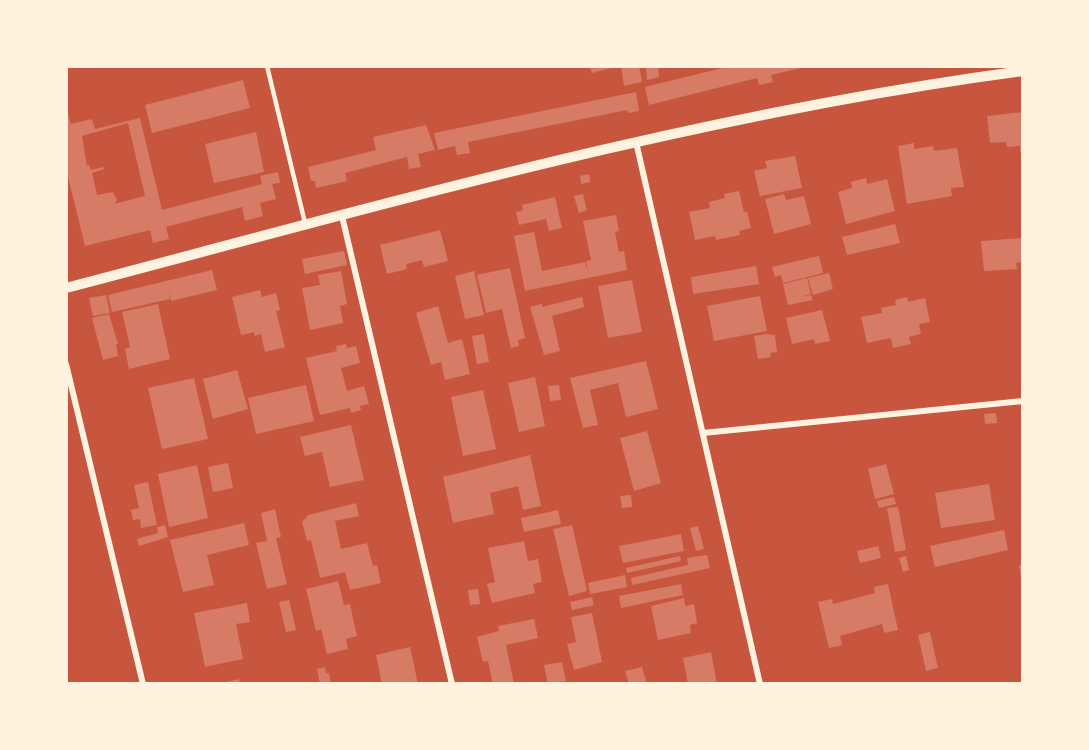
<!DOCTYPE html>
<style>
body{margin:0}
#map{position:relative;width:1089px;height:750px;overflow:hidden;background:#c8553d;font-family:Georgia,serif}
canvas{display:block}
.frame{position:absolute;inset:0;border:68px solid #fff3e0;pointer-events:none}
</style>
<div id="map">
<canvas width="1089" height="750"></canvas>
<div class="frame"></div>
</div>
<script>
const g = document.querySelector('canvas').getContext('2d');
g.lineJoin = 'round';
function fill(path, color) { g.fillStyle = color; g.fill(path, 'evenodd'); }
function strokePath(path, color, width, dash) { g.strokeStyle = color; g.lineWidth = width; g.lineCap = dash ? 'butt' : 'round'; g.setLineDash(dash || []); g.stroke(path); }
const building = new Path2D(`
 M 590,66 L 615,66 L 615,67 L 592,73 Z
 M 621,66 L 639,66 L 642,82 L 624,86 Z
 M 646,66 L 658,66 L 659,77 L 647,80 Z
 M 731,66 L 805,67 L 771,75 L 773,82 L 759,85 L 757,78 L 649,105 L 645,87 Z
 M 243,80 L 250,108 L 152,133 L 145,105 Z
 M 636,92 L 639,111 L 628,113 L 627,110 L 468,142 L 470,153 L 457,155 L 455,146 L 438,150 L 434,133 Z
 M 66,108 L 71,124 L 92,119 L 95,129 L 140,118 L 162,210 L 262,184 L 260,176 L 278,172 L 280,183 L 272,184 L 276,199 L 260,203 L 263,216 L 245,221 L 242,207 L 166,227 L 169,239 L 153,243 L 150,230 L 85,246 L 66,169 ZM 128,123 L 145,196 L 114,204 L 117,200 L 113,192 L 97,195 L 92,173 L 104,169 L 104,167 L 91,170 L 89,165 L 87,166 L 82,136 Z
 M 1023,112 L 1023,152 L 1020,152 L 1020,146 L 1007,147 L 1006,142 L 990,143 L 987,116 Z
 M 426,125 L 435,150 L 418,154 L 421,167 L 409,169 L 407,157 L 345,173 L 347,181 L 316,188 L 315,181 L 311,181 L 308,167 L 376,150 L 373,137 Z
 M 256,132 L 264,172 L 214,183 L 205,144 Z
 M 914,143 L 914,149 L 933,146 L 934,151 L 957,148 L 964,187 L 951,188 L 952,196 L 907,204 L 898,146 Z
 M 795,156 L 802,188 L 760,196 L 754,171 L 767,168 L 765,161 Z
 M 589,174 L 590,182 L 581,184 L 580,176 Z
 M 866,178 L 867,184 L 887,179 L 895,211 L 846,224 L 838,192 L 852,188 L 851,182 Z
 M 739,191 L 744,212 L 747,211 L 751,228 L 739,231 L 740,235 L 716,240 L 715,236 L 695,240 L 689,212 L 710,208 L 709,202 L 725,198 L 724,194 Z
 M 583,194 L 587,210 L 579,213 L 574,196 Z
 M 784,194 L 786,200 L 804,196 L 811,224 L 774,234 L 765,199 Z
 M 555,197 L 562,228 L 549,231 L 546,219 L 519,225 L 516,212 L 523,210 L 522,205 Z
 M 616,215 L 619,231 L 615,232 L 619,252 L 624,251 L 627,270 L 525,291 L 514,236 L 534,232 L 542,271 L 585,262 L 588,273 L 586,261 L 591,260 L 583,221 Z
 M 895,224 L 900,243 L 847,255 L 842,237 Z
 M 440,230 L 448,261 L 424,267 L 422,260 L 406,264 L 407,269 L 387,274 L 380,245 Z
 M 1023,238 L 1023,262 L 1016,263 L 1017,269 L 984,271 L 981,241 Z
 M 344,251 L 347,265 L 305,274 L 302,259 Z
 M 819,256 L 823,273 L 783,283 L 781,275 L 775,277 L 772,267 Z
 M 756,266 L 759,284 L 693,294 L 691,277 Z
 M 510,268 L 525,338 L 518,340 L 519,346 L 511,348 L 502,309 L 486,313 L 477,275 Z
 M 212,270 L 217,290 L 171,301 L 169,290 L 170,299 L 112,312 L 108,295 Z
 M 341,271 L 347,304 L 340,306 L 343,323 L 310,330 L 302,288 L 320,285 L 318,275 Z
 M 474,271 L 484,315 L 465,319 L 455,276 Z
 M 829,273 L 833,289 L 813,295 L 808,278 Z
 M 807,278 L 811,294 L 801,297 L 811,295 L 813,300 L 788,305 L 783,284 Z
 M 632,280 L 642,332 L 608,338 L 598,286 Z
 M 260,290 L 262,297 L 276,293 L 280,310 L 276,311 L 285,347 L 265,352 L 261,334 L 255,336 L 254,332 L 241,335 L 232,297 Z
 M 106,295 L 110,313 L 93,316 L 89,298 Z
 M 760,296 L 767,331 L 714,341 L 707,306 Z
 M 582,297 L 584,307 L 552,316 L 560,351 L 544,355 L 530,307 L 542,304 L 542,307 Z
 M 907,297 L 908,302 L 925,298 L 930,322 L 919,324 L 921,334 L 909,337 L 911,344 L 893,348 L 891,338 L 867,343 L 861,317 L 882,313 L 881,308 L 896,305 L 895,300 Z
 M 158,304 L 170,359 L 129,369 L 125,349 L 130,347 L 122,312 Z
 M 438,306 L 448,343 L 462,339 L 470,374 L 445,380 L 441,362 L 431,365 L 416,313 Z
 M 822,310 L 830,341 L 815,344 L 814,339 L 792,344 L 786,318 Z
 M 109,314 L 118,344 L 116,344 L 118,356 L 103,360 L 92,318 Z
 M 484,334 L 489,362 L 477,364 L 472,336 Z
 M 767,334 L 775,335 L 777,352 L 770,353 L 771,357 L 758,359 L 754,336 Z
 M 346,344 L 347,348 L 356,346 L 360,363 L 341,368 L 347,391 L 364,386 L 369,404 L 360,406 L 361,410 L 351,413 L 350,408 L 320,415 L 306,358 L 337,351 L 336,346 Z
 M 646,361 L 658,409 L 626,417 L 618,383 L 590,390 L 598,425 L 583,428 L 570,378 Z
 M 237,370 L 248,409 L 213,419 L 203,379 Z
 M 535,377 L 545,426 L 519,432 L 508,383 Z
 M 194,378 L 208,439 L 162,449 L 148,388 Z
 M 306,385 L 314,421 L 256,434 L 248,398 Z
 M 559,385 L 561,400 L 550,401 L 548,386 Z
 M 483,390 L 496,449 L 463,456 L 451,397 Z
 M 996,413 L 997,423 L 985,424 L 984,414 Z
 M 351,425 L 364,480 L 330,487 L 322,452 L 305,456 L 300,437 Z
 M 647,431 L 661,483 L 634,491 L 620,438 Z
 M 530,455 L 541,506 L 523,510 L 518,486 L 490,493 L 494,514 L 453,523 L 443,477 Z
 M 228,463 L 233,488 L 213,492 L 208,467 Z
 M 886,464 L 894,494 L 875,499 L 868,469 Z
 M 197,465 L 208,518 L 169,527 L 158,474 Z
 M 148,482 L 157,525 L 141,528 L 140,519 L 133,520 L 131,510 L 139,508 L 134,485 Z
 M 989,484 L 995,520 L 941,528 L 935,493 Z
 M 631,495 L 632,507 L 622,508 L 620,496 Z
 M 894,497 L 896,504 L 879,508 L 877,501 Z
 M 356,503 L 359,516 L 335,521 L 341,549 L 367,543 L 373,566 L 377,565 L 381,583 L 350,590 L 345,572 L 320,578 L 311,540 L 307,541 L 302,522 L 308,515 Z
 M 898,507 L 906,550 L 895,552 L 887,508 Z
 M 275,509 L 281,537 L 276,538 L 287,584 L 267,589 L 256,543 L 267,541 L 261,513 Z
 M 558,510 L 561,524 L 524,532 L 521,518 Z
 M 244,523 L 249,545 L 207,555 L 214,585 L 183,592 L 170,540 Z
 M 165,525 L 168,537 L 139,546 L 137,539 L 158,533 L 157,527 Z
 M 572,525 L 587,591 L 569,596 L 553,529 Z
 M 698,526 L 704,549 L 696,551 L 690,528 Z
 M 1004,530 L 1008,550 L 935,567 L 930,546 Z
 M 681,534 L 684,551 L 623,563 L 619,546 Z
 M 524,541 L 528,561 L 538,559 L 542,582 L 533,584 L 535,593 L 492,603 L 487,584 L 495,582 L 488,548 Z
 M 878,546 L 881,558 L 860,563 L 857,551 Z
 M 707,555 L 710,568 L 632,585 L 631,578 L 688,565 L 687,558 Z
 M 680,556 L 681,561 L 627,573 L 626,568 Z
 M 906,556 L 909,570 L 903,572 L 899,558 Z
 M 1019,565 L 1023,565 L 1023,585 L 1022,585 Z
 M 625,575 L 627,587 L 590,594 L 588,583 Z
 M 338,581 L 344,605 L 350,604 L 357,636 L 346,639 L 348,649 L 327,654 L 321,629 L 316,631 L 306,589 Z
 M 681,584 L 683,595 L 621,608 L 619,596 Z
 M 888,584 L 898,630 L 884,633 L 882,624 L 840,636 L 842,645 L 829,648 L 818,602 L 832,599 L 833,604 L 875,593 L 874,587 Z
 M 478,589 L 480,604 L 470,605 L 468,590 Z
 M 592,597 L 594,605 L 572,610 L 570,602 Z
 M 684,598 L 685,606 L 694,604 L 697,623 L 690,625 L 691,633 L 658,640 L 651,606 Z
 M 289,600 L 296,630 L 286,632 L 279,602 Z
 M 247,603 L 250,622 L 236,624 L 243,659 L 205,667 L 194,613 Z
 M 592,613 L 602,662 L 574,670 L 567,644 L 576,642 L 571,617 Z
 M 534,619 L 538,638 L 506,645 L 514,684 L 493,684 L 488,661 L 483,662 L 477,637 L 499,631 L 498,626 Z
 M 930,632 L 938,668 L 926,671 L 918,635 Z
 M 410,647 L 418,684 L 382,684 L 376,655 Z
 M 711,652 L 717,684 L 688,684 L 683,658 Z
 M 562,662 L 566,681 L 548,684 L 544,665 Z
 M 325,667 L 326,673 L 329,673 L 331,684 L 320,684 L 317,669 Z
 M 642,667 L 647,684 L 629,684 L 625,671 Z
 M 239,679 L 240,684 L 222,684 L 222,683 Z`);
const service = new Path2D(`
 M 267,66 L 305,223`);
const minor = new Path2D(`
 M 636,142 L 760,684
 M 342,216 L 452,684
 M 66,364 L 143,684
 M 703,433 L 1023,401`);
const tertiary = new Path2D(`
 M 66,288 C 382,205 698,114 1023,71`);
fill(building, '#d67c66');
strokePath(service, '#fff3e0', 4.5);
strokePath(minor, '#fff3e0', 6);
strokePath(tertiary, '#fff3e0', 10);
</script>
